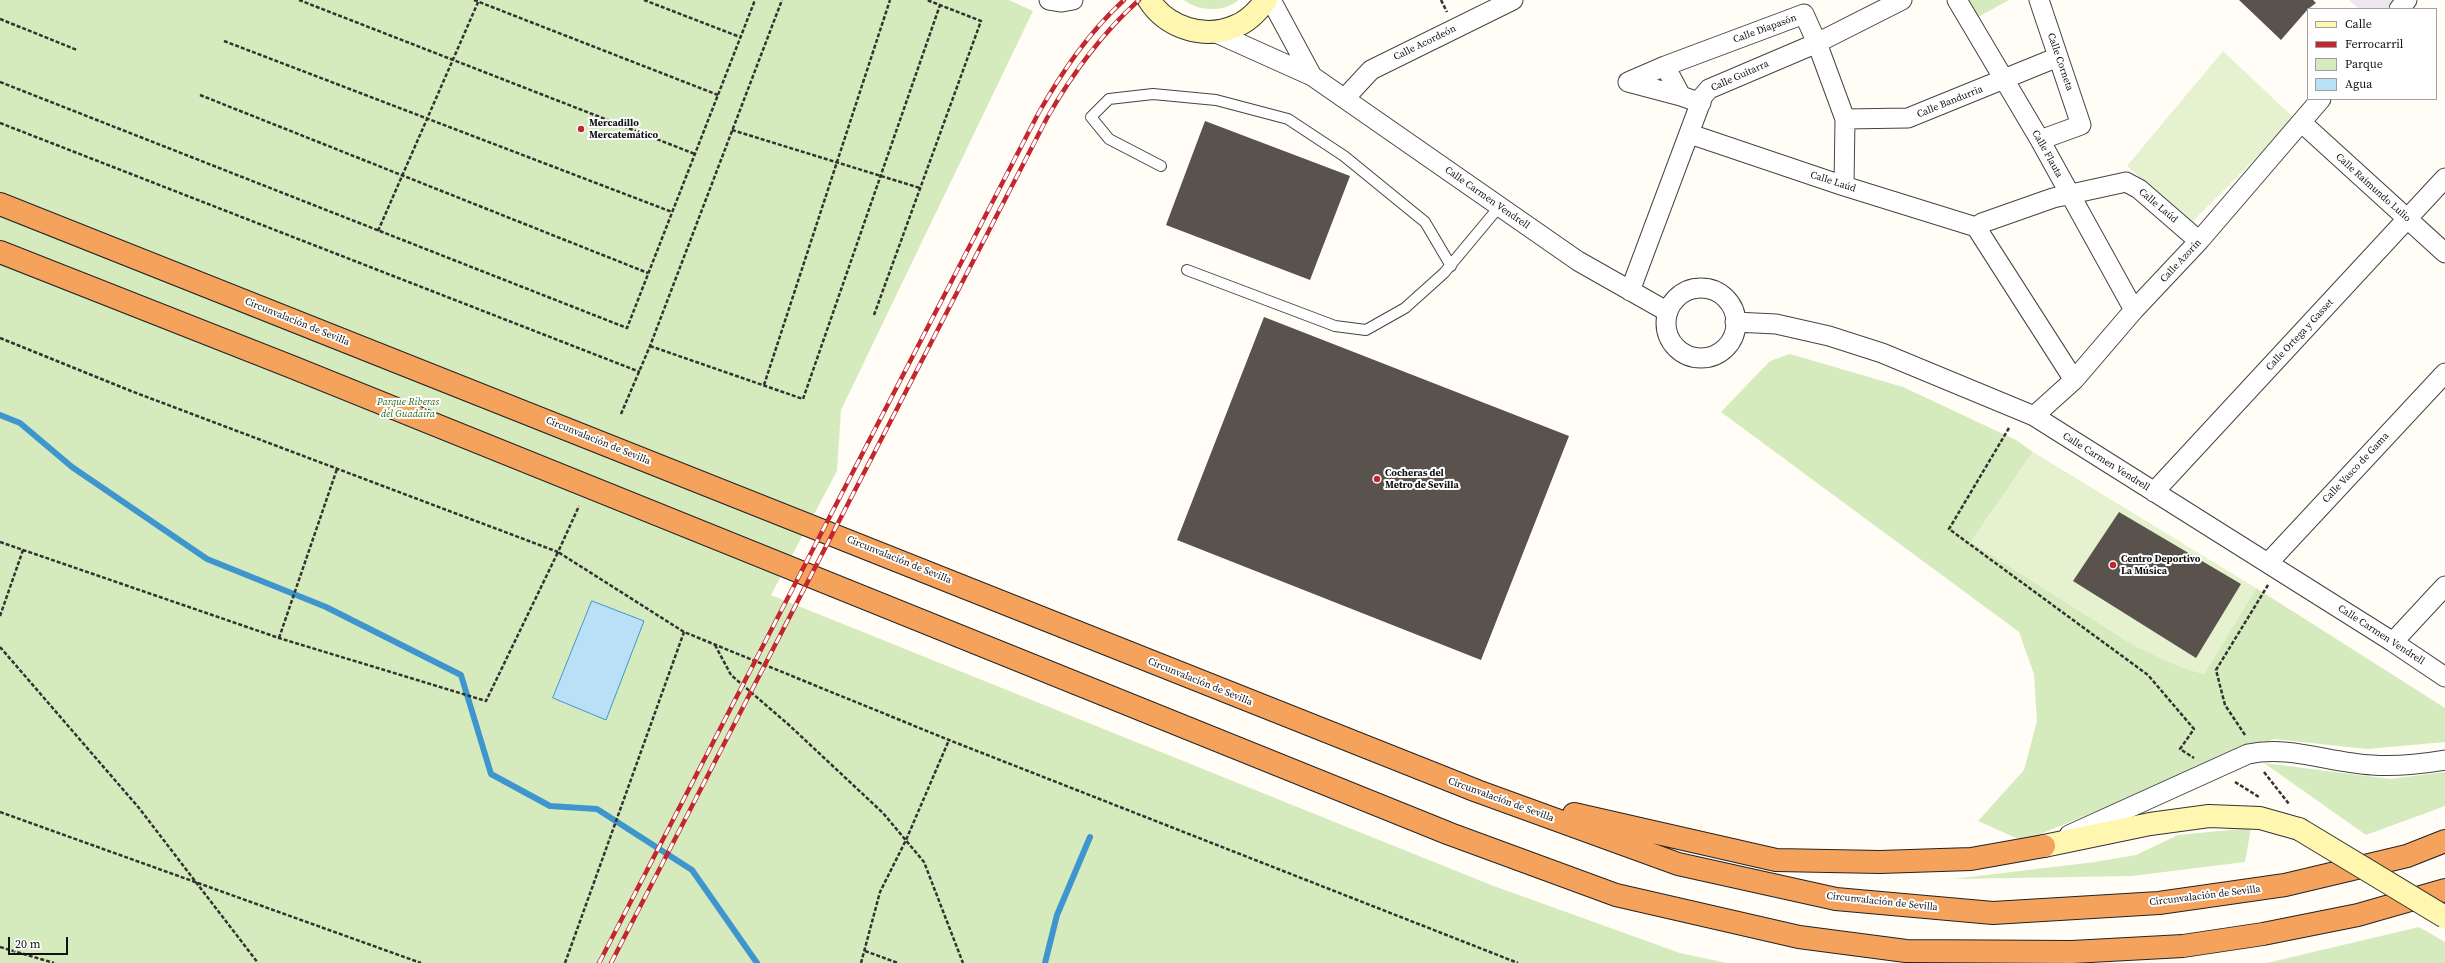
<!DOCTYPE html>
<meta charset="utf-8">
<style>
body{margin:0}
#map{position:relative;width:2445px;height:963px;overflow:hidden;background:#fffdf5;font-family:"Source Serif 4",serif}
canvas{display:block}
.legend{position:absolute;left:2307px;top:8px;width:130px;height:92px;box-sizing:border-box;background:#fff;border:1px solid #a0a0a0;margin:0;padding:5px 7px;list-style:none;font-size:12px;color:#111}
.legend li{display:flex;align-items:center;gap:8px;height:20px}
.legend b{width:20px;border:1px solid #a0a0a0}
.scale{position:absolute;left:8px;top:937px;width:60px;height:18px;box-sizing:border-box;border:2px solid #111;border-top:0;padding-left:5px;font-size:12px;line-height:14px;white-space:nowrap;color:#111;-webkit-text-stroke:3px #fff;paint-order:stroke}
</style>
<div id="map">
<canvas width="2445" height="963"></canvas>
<ul class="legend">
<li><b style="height:5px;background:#fff6b0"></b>Calle</li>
<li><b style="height:5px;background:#c4262e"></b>Ferrocarril</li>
<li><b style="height:11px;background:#d5ebbd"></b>Parque</li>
<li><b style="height:11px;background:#b9e0f7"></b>Agua</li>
</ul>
<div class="scale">20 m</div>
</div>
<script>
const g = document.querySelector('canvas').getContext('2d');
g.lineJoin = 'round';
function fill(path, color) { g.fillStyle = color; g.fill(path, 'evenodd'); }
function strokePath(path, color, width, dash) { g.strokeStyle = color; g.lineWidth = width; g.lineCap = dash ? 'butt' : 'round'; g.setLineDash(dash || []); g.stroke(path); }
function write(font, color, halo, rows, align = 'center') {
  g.font = font + ' "Source Serif 4",serif'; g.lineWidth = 4; g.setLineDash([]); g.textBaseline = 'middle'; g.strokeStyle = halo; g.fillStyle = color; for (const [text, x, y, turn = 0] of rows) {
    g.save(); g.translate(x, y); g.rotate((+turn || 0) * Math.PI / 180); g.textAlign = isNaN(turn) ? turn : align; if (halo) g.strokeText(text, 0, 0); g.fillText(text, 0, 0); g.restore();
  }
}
const industrial = new Path2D(`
 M 2349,0 L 2394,0 L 2386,9 L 2359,9 Z`);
const green = new Path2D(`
 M 0,0 L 1009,0 L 1033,11 L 841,410 L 837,471 L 771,595 L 1491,885 L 1680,953 L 1727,963 L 0,963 Z
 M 1184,0 L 1238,0 C 1226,13 1196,11 1184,0 Z
 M 1957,0 L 2009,0 L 1969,22 Z
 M 1790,354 L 1903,387 L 2016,440 L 2033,452 L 1971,542 L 2135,646 L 2181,667 L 2204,674 L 2256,588 L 2445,708 L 2445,742 L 2367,749 L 2274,739 L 2023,841 L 1978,821 L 2024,770 L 2037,721 L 2034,674 L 2019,632 L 1721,412 L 1770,361 Z
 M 2264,763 L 2390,779 L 2445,772 L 2445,806 L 2366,835 Z
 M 2251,828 L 2245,862 L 2132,876 L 1953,879 L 2095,862 L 2136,855 L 2178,835 Z
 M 2419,927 L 2445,942 L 2445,963 L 2267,963 Z`);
const pitch = new Path2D(`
 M 2223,51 L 2295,119 L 2192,222 L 2127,166 Z
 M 2033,452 L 2256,588 L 2204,674 L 2181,667 L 2135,646 L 1971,542 Z`);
const water = new Path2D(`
 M 592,601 L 644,621 L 606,720 L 553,698 Z`);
const stream = new Path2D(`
 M 0,415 L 20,423 L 72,467 L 207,559 L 326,607 L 461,675 L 491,774 L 550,806 L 597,809 L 692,870 L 757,963
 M 1045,963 L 1057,915 L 1090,837`);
const building = new Path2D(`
 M 2239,0 L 2313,0 L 2316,3 L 2308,9 L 2281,40 Z
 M 1205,121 L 1350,176 L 1310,280 L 1166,225 Z
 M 1264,317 L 1569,436 L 1481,660 L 1177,540 Z
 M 2119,512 L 2241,584 L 2196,658 L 2073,581 Z`);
const path = new Path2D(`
 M 299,0 L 695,154
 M 474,0 L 718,95
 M 644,0 L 740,37
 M 1441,0 L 1447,12
 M 0,19 L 77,50
 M 224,41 L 672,212
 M 0,82 L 627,328 L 755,0
 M 200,95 L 648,273
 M 0,123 L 640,372
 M 732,130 L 920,188
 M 378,231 L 479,0
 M 874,315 L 981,21 L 927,0
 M 0,338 L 131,391 L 558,552 L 579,506
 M 650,346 L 803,399 L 940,5
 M 764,385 L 890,0
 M 621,414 L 650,346 L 782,0
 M 2009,428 L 1949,529 L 2148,675 L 2194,729 L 2180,749 L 2194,758
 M 0,542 L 279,638 L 486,701 L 558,552 L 684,632 L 949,740 L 1518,963
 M 0,616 L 23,550
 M 279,638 L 337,469
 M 715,645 L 731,675 L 789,725 L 883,813 L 924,862 L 963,963
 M 0,647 L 139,808 L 258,963
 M 2245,735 L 2225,705 L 2216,670 L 2268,585
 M 2264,772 L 2289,804
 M 2235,782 L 2259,797
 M 0,812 L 421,963
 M 0,947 L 54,963
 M 865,951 L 898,963
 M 565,963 L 684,632
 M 861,963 L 880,892 L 906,840 L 949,740`);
const lane = new Path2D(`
 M 1161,166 L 1109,139 L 1091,117 L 1109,99 L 1153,94 L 1216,100 L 1288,119 L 1344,156 L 1425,222 L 1451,266
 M 1187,270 L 1335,326 L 1366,330 L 1405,308 L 1444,273 L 1499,207`);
const street = new Path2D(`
 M 1049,0 L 1062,2 L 1073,0
 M 1271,0 L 1312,76
 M 1957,0 L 2040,140 L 2134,310
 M 2039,0 L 2081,125 L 2040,140
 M 2399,9 L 2407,0
 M 1214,32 L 1312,76 L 1578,261 L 1668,312
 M 1665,66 L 1628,82 L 1681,96
 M 1345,98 L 1371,70 L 1513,0
 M 1701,103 L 1681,96 L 1665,66 L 1804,14 L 1817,43 L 1845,119 L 1844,186
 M 1845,119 L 1908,118 L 2058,57
 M 2301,122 L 2445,253
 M 1690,134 L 1844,186 L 1976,227 L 2074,380
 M 1976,227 L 1982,223 L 2053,198 L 2126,182 L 2139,189 L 2199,241
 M1666 323a35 35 0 1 1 70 0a35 35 0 1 1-70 0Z
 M 1630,291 L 1703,96 L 1709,89 L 1817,43 L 1902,0
 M 1735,322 L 1776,324 L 1829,336 L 1882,353 L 2034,416 L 2393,642 L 2445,677
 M 2034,416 L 2074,380 L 2134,310 L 2199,241 L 2321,99
 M 2154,492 L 2445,178
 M 2268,563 L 2445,373
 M 2393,642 L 2445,586
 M 2069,835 L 2248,754 C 2289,745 2330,763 2372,765 C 2396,767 2421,764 2445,760`);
const secondary = new Path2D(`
 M 1149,0 C 1167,28 1205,40 1236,26 C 1249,21 1258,11 1266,0
 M 2044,846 L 2150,824 L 2209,816 L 2260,818 L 2299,829`);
const highway = new Path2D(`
 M 0,204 L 1477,791 L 1678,864 L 1836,899 L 1993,913 L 2159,903 L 2285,885 L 2407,856 L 2445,841
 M 0,252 L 292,367 L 1450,834 L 1616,895 L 1799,937 L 1906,951 L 2072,952 L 2183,946 L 2263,934 L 2358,915 L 2445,890
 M 1574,814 L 1776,860 L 1880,862 L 1971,859 L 2044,846`);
const rail = new Path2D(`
 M 599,963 L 1038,114 C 1062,72 1088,33 1124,0
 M 611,963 L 1047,118 C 1072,74 1100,35 1139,0`);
const secondaryBridge = new Path2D(`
 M 2299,829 L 2445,917`);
const markers = [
 [581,129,4,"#c4262e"],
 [1377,479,4,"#c4262e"],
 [2113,565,4,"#c4262e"]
];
const streetNames = [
 ["Calle Diapasón",1765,29,-20],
 ["Calle Acordeón",1425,43,-26],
 ["Calle Corneta",2060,62,71],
 ["Calle Guitarra",1740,76,-24],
 ["Calle Bandurria",1950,102,-22],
 ["Calle Flauta",2047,154,61],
 ["Calle Laúd",1833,182,18],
 ["Calle Raimundo Lulio",2373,188,42],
 ["Calle Carmen Vendrell",1487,198,35],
 ["Calle Laúd",2158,206,40],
 ["Calle Azorín",2181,261,-47],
 ["Circunvalación de Sevilla",297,322,22],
 ["Calle Ortega y Gasset",2300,335,-47],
 ["Circunvalación de Sevilla",598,441,22],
 ["Calle Carmen Vendrell",2106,462,32],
 ["Calle Vasco de Gama",2356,468,-47],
 ["Circunvalación de Sevilla",899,560,22],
 ["Calle Carmen Vendrell",2381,635,33],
 ["Circunvalación de Sevilla",1200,682,22],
 ["Circunvalación de Sevilla",1501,800,20],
 ["Circunvalación de Sevilla",2205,896,-7],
 ["Circunvalación de Sevilla",1882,902,6]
];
const poiNames = [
 ["Mercadillo",589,123],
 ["Mercatemático",589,135],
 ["Cocheras del",1385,473],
 ["Metro de Sevilla",1385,485],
 ["Centro Deportivo",2121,559],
 ["La Música",2121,571]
];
const parkNames = [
 ["Parque Riberas",408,402],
 ["del Guadaira",408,414]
];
fill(industrial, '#eee6ef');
fill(green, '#d5ebbd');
fill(pitch, '#e6f2cf');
fill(water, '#b9e0f7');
strokePath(water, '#3f96cf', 1);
strokePath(stream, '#3f96cf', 6);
fill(building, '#5a524d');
strokePath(lane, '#444', 12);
strokePath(street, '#444', 21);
strokePath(secondary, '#333', 24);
strokePath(highway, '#222', 24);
strokePath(path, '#333', 2.5, [4, 2]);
strokePath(lane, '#fff', 10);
strokePath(street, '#fff', 19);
strokePath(secondary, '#fff6b0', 22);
strokePath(highway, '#f5a25d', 22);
strokePath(rail, '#c4262e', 4.5);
strokePath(rail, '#fff', 3, [9]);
strokePath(secondaryBridge, '#333', 24, []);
strokePath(secondaryBridge, '#fff6b0', 22);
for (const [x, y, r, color] of markers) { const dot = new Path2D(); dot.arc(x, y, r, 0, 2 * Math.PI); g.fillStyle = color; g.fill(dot); strokePath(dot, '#fff', 1.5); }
write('10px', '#111', '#fff', streetNames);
write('bold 10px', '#111', '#fff', poiNames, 'left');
write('italic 10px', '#2f6b1f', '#fff', parkNames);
</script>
